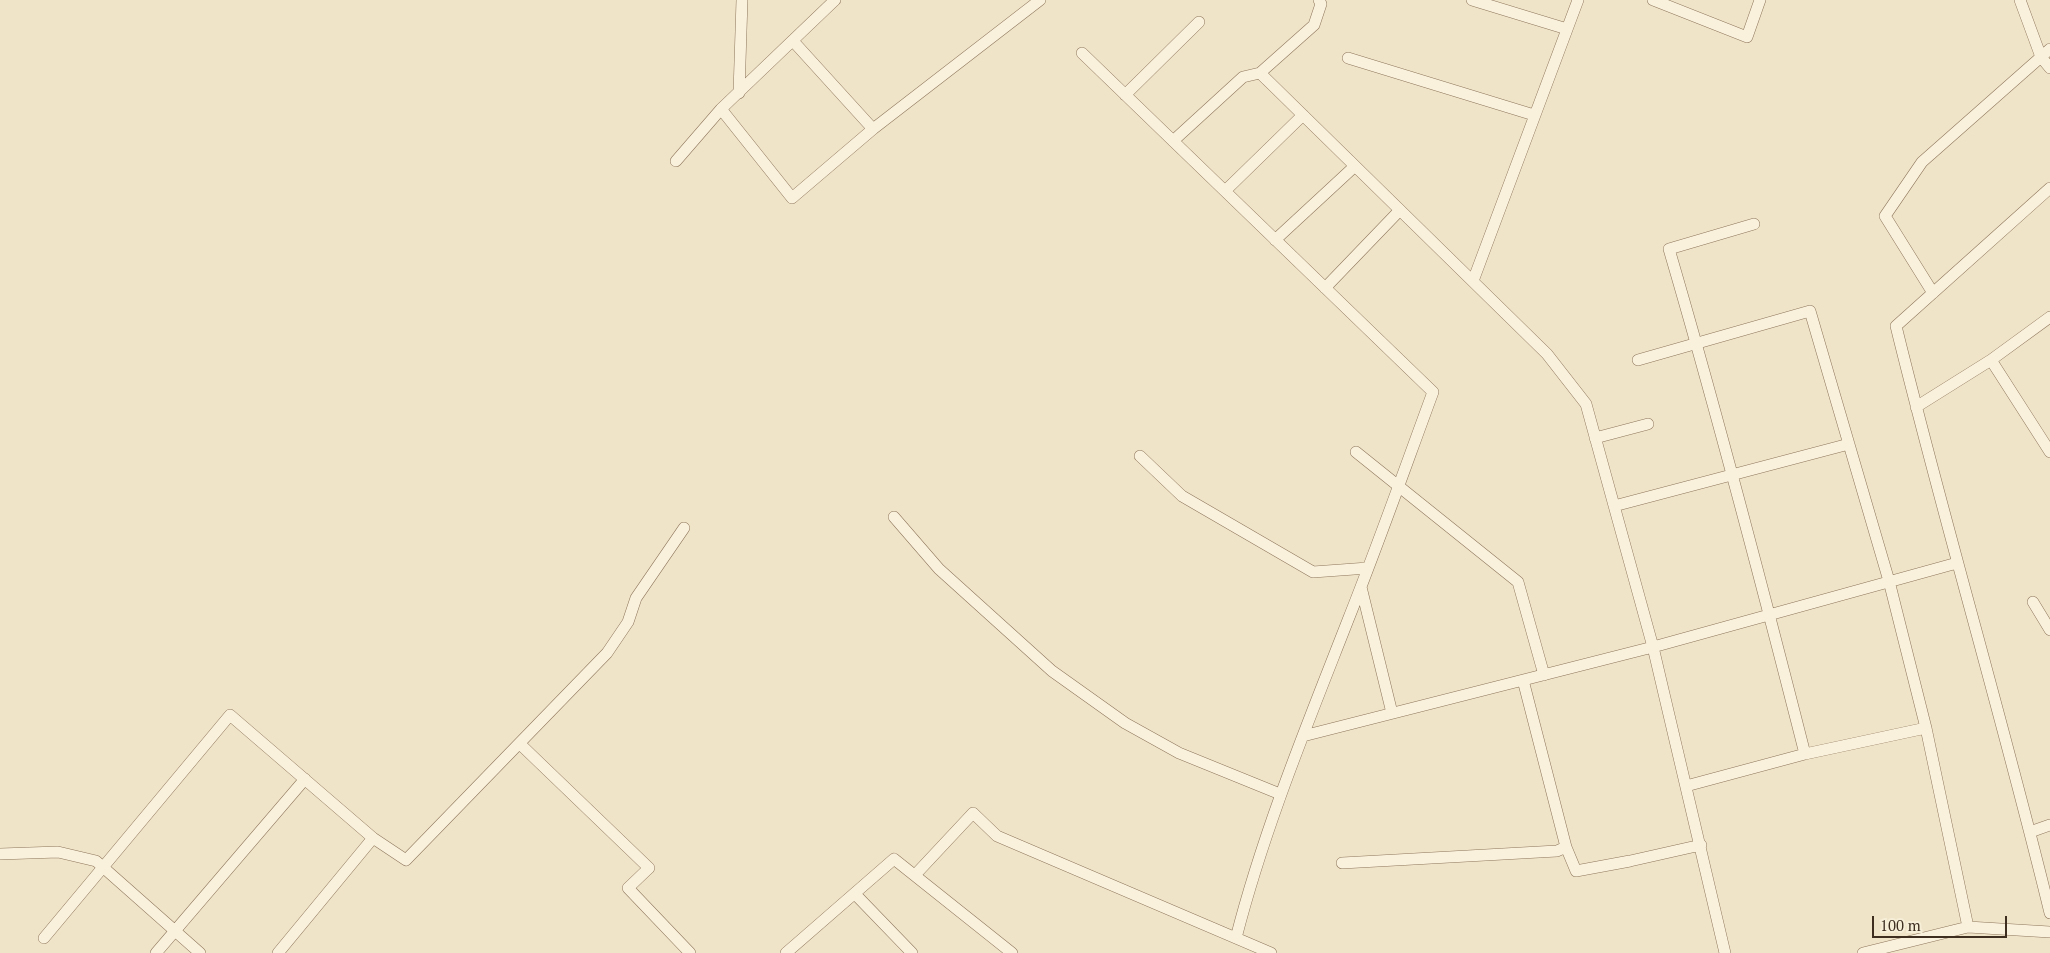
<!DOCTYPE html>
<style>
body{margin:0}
#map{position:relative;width:2050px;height:953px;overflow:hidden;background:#f0e4c8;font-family:"PT Serif",serif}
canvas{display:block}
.scale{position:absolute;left:1872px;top:916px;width:135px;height:22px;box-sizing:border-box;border:2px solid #3d2e20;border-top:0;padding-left:6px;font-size:15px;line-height:18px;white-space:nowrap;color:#3d2e20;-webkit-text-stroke:4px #f7eed8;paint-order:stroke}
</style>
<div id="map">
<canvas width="2050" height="953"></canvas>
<div class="scale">100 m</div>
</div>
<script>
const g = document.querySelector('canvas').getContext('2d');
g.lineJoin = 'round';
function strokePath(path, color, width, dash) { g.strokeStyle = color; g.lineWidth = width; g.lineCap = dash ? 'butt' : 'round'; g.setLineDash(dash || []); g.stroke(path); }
const minor = new Path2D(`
 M 1472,0 L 1567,29
 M 1653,0 L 1747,37 L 1760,0
 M 2020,0 L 2041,57 L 2050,68
 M 793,41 L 873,129 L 1040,0
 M 1082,53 L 1433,392 C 1405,468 1378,545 1348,620 C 1307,725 1264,829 1236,938
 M 1348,58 L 1534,115
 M 1260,73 L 1314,25 L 1321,4 L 1319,0
 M 739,93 L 742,0
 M 1125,95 L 1199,22
 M 721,109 L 792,198 L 873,129
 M 1173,141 L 1243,77 L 1260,73 L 1547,354 L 1586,404 L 1653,647 L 1725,953
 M 676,161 L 721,109 L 835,0
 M 2050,188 L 1896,326 C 1944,522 2002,716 2050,913
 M 1225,191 L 1303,115
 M 1754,224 L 1669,249 C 1718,416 1762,585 1805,754
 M 1275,240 L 1355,166
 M 1473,281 L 1578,0
 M 1325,288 L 1400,210
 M 1933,293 L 1885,216 L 1922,162 L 2050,49
 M 1638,360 L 1810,311 L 1889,581 L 1926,728 L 1968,927
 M 1991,360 L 2050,452
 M 1916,407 L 1991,360 L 2050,317
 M 1595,438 L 1648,424
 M 1356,452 L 1518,582 L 1544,675
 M 1140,456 L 1182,496 L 1313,572 L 1368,568
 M 1614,506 L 1849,444
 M 894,517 L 939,569 L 1052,671 L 1125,723 L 1179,753 L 1280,794
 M 1361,587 L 1392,713
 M 2033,602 L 2050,630
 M 1523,680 L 1566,847 L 1576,871 L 1630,861 L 1701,845
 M 1303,736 L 1653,647 L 1957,563
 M 520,744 L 649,868 L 628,888 L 690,953
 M 1686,786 L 1805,754 L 1926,728
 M 2030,832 L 2050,825
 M 0,854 L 58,852 L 96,861 L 200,953
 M 1342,863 L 1557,851 L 1566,847
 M 915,875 L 973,813 L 997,836 L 1271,953
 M 855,894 L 912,953
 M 44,938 L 230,715 L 373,838 L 406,860 L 607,653 L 628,622 L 636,598 L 684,528
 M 156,953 L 305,779
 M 278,953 L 373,838
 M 786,953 L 894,859 L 1012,953
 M 1863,953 L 1968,927 L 2050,932`);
strokePath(minor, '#8d765c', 12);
strokePath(minor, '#faf1dc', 11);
</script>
